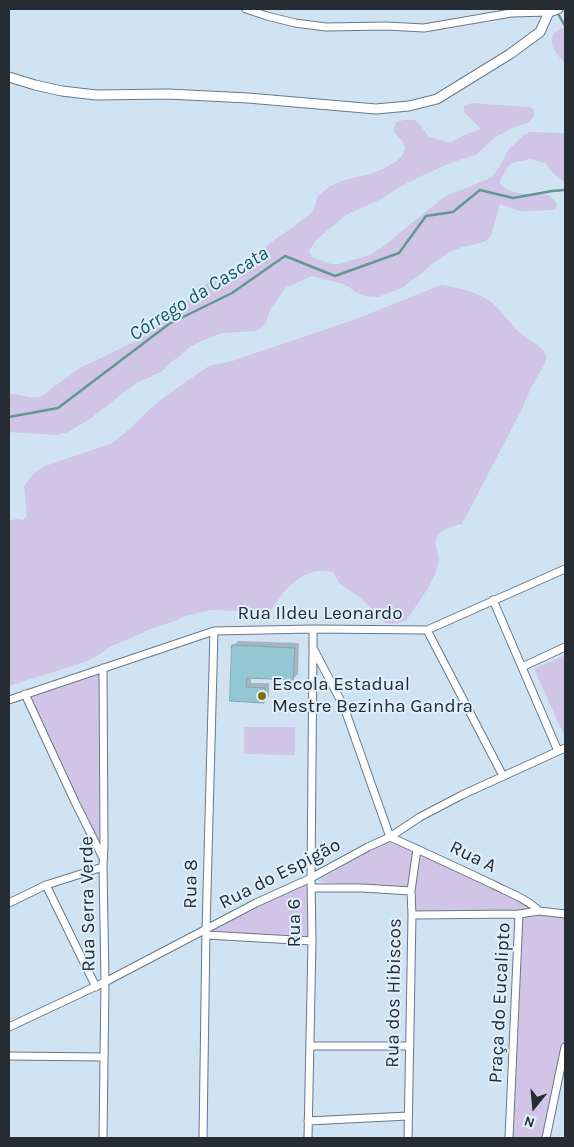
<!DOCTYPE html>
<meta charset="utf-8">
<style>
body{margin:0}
#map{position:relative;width:574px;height:1147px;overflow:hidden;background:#cfe3f3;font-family:Karla,sans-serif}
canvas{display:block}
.frame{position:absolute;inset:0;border:10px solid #252c32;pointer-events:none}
.north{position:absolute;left:509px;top:1082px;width:50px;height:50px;-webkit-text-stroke:4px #e0effd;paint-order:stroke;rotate:197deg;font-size:14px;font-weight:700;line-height:20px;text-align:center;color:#252c32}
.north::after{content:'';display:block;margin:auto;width:18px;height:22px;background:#252c32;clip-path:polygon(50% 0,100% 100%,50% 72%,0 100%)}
</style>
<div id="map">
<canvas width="574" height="1147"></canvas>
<div class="frame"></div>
<div class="north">N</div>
</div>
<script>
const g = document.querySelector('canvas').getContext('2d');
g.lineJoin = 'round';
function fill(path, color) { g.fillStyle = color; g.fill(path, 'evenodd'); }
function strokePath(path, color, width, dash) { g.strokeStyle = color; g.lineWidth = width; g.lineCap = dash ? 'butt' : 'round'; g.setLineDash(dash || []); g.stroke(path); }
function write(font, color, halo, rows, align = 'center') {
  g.font = font + ' Karla,sans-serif'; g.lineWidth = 4; g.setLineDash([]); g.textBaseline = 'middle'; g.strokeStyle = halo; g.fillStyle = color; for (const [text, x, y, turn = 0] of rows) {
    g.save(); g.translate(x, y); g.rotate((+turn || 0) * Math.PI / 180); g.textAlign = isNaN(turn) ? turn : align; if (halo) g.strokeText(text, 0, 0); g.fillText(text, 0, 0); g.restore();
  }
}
const green = new Path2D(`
 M 565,27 L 565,62 C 552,52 543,34 565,27 Z
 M 472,103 L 529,107 L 534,110 L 534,116 L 530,121 L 525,124 L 512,128 L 494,138 L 476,155 L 450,163 L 426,174 L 407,183 L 379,200 L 346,215 L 316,240 L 309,251 L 312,257 L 331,264 L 339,264 L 370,255 L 381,248 L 443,198 L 450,194 L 467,188 L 492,177 L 499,167 L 509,149 L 524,135 L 530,132 L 565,133 L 565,179 L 563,181 L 553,173 L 545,163 L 531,159 L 512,163 L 508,167 L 501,178 L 500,184 C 509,193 520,194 533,194 C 538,194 544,193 549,196 C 552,198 555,201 557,204 L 555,210 L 520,211 L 500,204 L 491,235 L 487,240 L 481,243 L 462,247 L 449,252 L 433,263 L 423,272 L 402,288 L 378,297 L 366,296 L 355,292 L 349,287 L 343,284 L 312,276 L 285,288 L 270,310 L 266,323 L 261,328 L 255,331 L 225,333 L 216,335 L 191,346 L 181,355 L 170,363 L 161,372 L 136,383 L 90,419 L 68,432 L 57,435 L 9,432 L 9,394 C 20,393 29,399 40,397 L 80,368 L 138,340 L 164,318 L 182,306 L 193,292 L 204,285 L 236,269 L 273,241 L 296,225 L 311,213 L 314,208 L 318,196 L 329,187 L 341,181 L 361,176 L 368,175 L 387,167 L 398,160 L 403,154 L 405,148 L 403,142 L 395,133 L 394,128 L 397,122 L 403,120 L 415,120 L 420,125 L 428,136 L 446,142 L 452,142 L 464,135 L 481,129 L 464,112 L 464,106 Z
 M 441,285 C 456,287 472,291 485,298 C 501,307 509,325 524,336 C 531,342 545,347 546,357 C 546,365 540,371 537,377 C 531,387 526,398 522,409 L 462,524 C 453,526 439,529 436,539 C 434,546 439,552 439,559 C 437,579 419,601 408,618 C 401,625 394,624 385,623 L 363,600 L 339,583 L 333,572 C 312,567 293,579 281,596 C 277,602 274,607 269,612 L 210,610 L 182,617 L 175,621 L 153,628 L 110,647 L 99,655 L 85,662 L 9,686 L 9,521 L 16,519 L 23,520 L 27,515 L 24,486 L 33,474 L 45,466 L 110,444 L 126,432 L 152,407 L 174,390 L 209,366 L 232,361 L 356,319 Z
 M 565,655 L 565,737 L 534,669 Z
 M 102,671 L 101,846 L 76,803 L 27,695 Z
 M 244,727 L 295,727 L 295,755 L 244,754 Z
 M 389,840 L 416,853 L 409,889 L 363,888 L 318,881 L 366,852 Z
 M 419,851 L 537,910 L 520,913 L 413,911 L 412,896 Z
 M 310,881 L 311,939 L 207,932 L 257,905 Z
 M 536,912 L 565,915 L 565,1047 L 546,1138 L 510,1138 L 521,917 Z`);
const shadow = new Path2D(`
 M 238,641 L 299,643 L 298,674 L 293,679 L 251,677 L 251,683 L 269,683 L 269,696 L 264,701 L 231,700 L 233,646 Z`);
const stream = new Path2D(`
 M 557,12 L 565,26
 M 9,417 L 58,408 L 169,324 L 232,293 L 285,256 L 335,276 L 399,253 L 426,216 L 453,212 L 480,190 L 513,198 L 552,191 L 565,190`);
const building = new Path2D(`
 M 232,645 L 295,648 L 293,680 L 247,678 L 246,687 L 265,688 L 264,703 L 230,701 Z`);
const minor = new Path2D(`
 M 246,9 L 267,16 L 295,23 L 326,27 L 387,26 L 424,28 L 511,13 L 549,12
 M 493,600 L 558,751
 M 313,629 L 313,648 L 344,707 L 390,837 C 424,852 458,868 492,884 C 507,892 526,898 539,911
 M 427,630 L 503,776
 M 522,667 L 565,647
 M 103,668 L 104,844 L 103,867 L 105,982 L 103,1138
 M 25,694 L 75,802 L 102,856
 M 9,700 L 214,631 L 313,629 L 427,630 L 565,569
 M 46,885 L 96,987
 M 312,888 L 362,888 L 411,891
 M 9,903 L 46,885 L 103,867
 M 412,915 L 519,914 L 539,911 L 565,914
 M 206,935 L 312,941
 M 9,1027 L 105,982 L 256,903 L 311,878 L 368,847 L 390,837 L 420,817 L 462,795 L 565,748
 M 310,1046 L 410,1046
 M 9,1056 L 104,1057
 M 308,1121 L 408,1116
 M 203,1138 L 206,930 L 214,631
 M 308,1138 L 312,941 L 311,878 L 313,648
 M 408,1138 L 412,915 L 411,891 L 417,849
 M 509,1138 L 519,914
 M 546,1138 L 565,1047`);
const tertiary = new Path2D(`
 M 9,77 L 35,85 L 62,91 L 96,95 L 168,94 L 248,98 L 376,109 L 409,106 L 437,99 L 510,54 L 540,32 L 549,12 L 558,9`);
const markers = [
 [262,696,5,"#7d7213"]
];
const streetNames = [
 ["Rua Ildeu Leonardo",320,614],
 ["Rua A",473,857,26],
 ["Rua do Espigão",280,874,-27],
 ["Rua 8",191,884,-89],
 ["Rua Serra Verde",88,904,-91],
 ["Rua 6",295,923,-90],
 ["Rua dos Hibiscos",394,993,-89],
 ["Praça do Eucalipto",500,1003,-87]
];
const poiNames = [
 ["Escola Estadual",272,685],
 ["Mestre Bezinha Gandra",272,707]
];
const waterNames = [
 ["Córrego da Cascata",199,294,-32]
];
fill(green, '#d0c5e7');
fill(shadow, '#0003');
strokePath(stream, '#639892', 2.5);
fill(building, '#93c7d4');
strokePath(building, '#89a3aa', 1);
strokePath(minor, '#687988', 9);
strokePath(tertiary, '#687988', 11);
strokePath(minor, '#fff', 7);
strokePath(tertiary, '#fff', 9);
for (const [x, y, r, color] of markers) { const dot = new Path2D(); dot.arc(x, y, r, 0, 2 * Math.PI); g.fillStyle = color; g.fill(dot); strokePath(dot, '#e0effd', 2); }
write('19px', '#252c32', '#e0effd', streetNames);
write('19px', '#252c32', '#e0effd', poiNames, 'left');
write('italic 20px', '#115c56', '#e0effd', waterNames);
</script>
